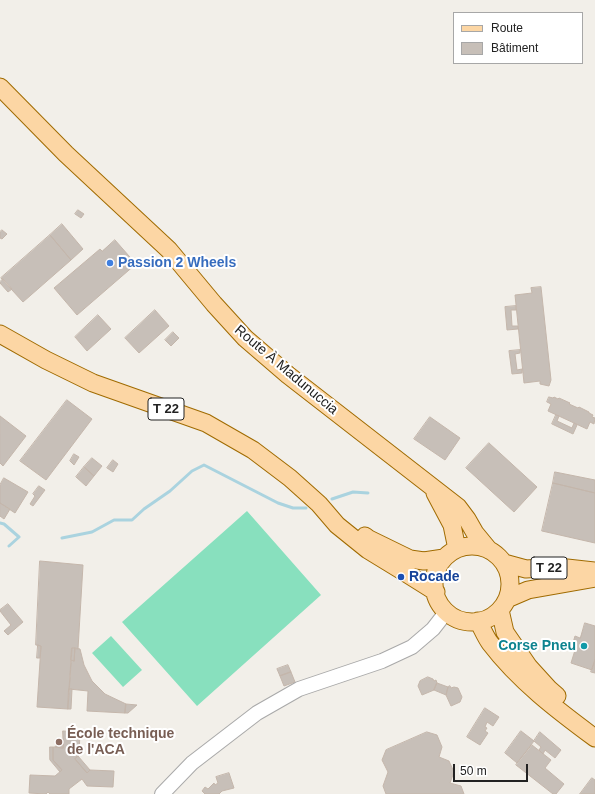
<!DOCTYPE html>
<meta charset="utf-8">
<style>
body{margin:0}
#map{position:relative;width:595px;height:794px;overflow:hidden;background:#f2efe9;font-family:Arial,sans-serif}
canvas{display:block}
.legend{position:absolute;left:453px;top:12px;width:130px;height:52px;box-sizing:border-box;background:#fff;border:1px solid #a7a7a7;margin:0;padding:5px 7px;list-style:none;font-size:12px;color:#222}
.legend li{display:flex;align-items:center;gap:8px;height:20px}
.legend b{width:20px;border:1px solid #a7a7a7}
.scale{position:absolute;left:453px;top:764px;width:75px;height:18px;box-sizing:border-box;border:2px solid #222;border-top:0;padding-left:5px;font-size:12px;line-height:14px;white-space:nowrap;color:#222;-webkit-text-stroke:3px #fff;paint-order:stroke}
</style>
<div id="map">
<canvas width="595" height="794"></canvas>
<ul class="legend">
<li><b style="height:5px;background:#fcd6a4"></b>Route</li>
<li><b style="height:11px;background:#c7bfb8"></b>Bâtiment</li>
</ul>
<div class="scale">50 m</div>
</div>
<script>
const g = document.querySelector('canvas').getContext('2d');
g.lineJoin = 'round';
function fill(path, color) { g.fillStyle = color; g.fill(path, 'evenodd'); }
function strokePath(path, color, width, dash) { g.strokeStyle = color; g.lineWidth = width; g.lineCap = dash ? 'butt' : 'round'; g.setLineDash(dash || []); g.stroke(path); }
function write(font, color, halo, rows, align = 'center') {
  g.font = font + ' Arial,sans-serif'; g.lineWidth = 4; g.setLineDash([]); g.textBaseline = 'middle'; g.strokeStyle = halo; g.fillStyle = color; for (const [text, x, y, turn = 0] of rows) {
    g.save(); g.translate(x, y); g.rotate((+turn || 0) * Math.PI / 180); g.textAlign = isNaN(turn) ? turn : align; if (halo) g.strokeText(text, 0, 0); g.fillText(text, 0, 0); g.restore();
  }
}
const pitch = new Path2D(`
 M 247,511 L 321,595 L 197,706 L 122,622 Z
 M 111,636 L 142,670 L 123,687 L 92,653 Z`);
const stream = new Path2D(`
 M 332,499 L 353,492 L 368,493
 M 0,523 L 4,524 L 19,537 L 9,546
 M 62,538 L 92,532 L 114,520 L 132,520 L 144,509 L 170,491 L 192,471 L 204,465 L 278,503 L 293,508 L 306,508`);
const building = new Path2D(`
 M 78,210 L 84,214 L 81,218 L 75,214 Z
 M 62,224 L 83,249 L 71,260 L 50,235 Z
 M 2,230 L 7,234 L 2,239 L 0,238 L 0,232 Z
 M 50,235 L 71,260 L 23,302 L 1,278 Z
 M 115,240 L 136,264 L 77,315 L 54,288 L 100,249 L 102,251 Z
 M 3,279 L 12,289 L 8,292 L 0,283 L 0,282 Z
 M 541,287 L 551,380 L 549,386 L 540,384 L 540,381 L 524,383 L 515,295 L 532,293 L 531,288 Z
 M 516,306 L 516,310 L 511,310 L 512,326 L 518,326 L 518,329 L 507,330 L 505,307 Z
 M 155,310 L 169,326 L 139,353 L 125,338 Z
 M 98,315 L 111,329 L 87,351 L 75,337 Z
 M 173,332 L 179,338 L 171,346 L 165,340 Z
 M 520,350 L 520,353 L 515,354 L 517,370 L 522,369 L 522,373 L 512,374 L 509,351 Z
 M 549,397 L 553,398 L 554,397 L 558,399 L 559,398 L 570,403 L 569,404 L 578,408 L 579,407 L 589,412 L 589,413 L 593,415 L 592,417 L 595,418 L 594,424 L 590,422 L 587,429 L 548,411 L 551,404 L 547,402 Z
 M 67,400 L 92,419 L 46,480 L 20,461 Z
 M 556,415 L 559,416 L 557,421 L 572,428 L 574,423 L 577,425 L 573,434 L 552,424 Z
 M 0,416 L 26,436 L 3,466 L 0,463 Z
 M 430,417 L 460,438 L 445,460 L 414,439 Z
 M 489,443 L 537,487 L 514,512 L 466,468 Z
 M 74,454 L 79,457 L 74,465 L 70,461 Z
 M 92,458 L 102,466 L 94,476 L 84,467 Z
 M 113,460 L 118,464 L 113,472 L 107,468 Z
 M 84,467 L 94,476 L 86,486 L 76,477 Z
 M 555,472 L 595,480 L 595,493 L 553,483 Z
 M 4,478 L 28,492 L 15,513 L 0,503 L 0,485 Z
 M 553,483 L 595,493 L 595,543 L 542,531 Z
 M 39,486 L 45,490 L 33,506 L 30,504 L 35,496 L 33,494 Z
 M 0,503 L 10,509 L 4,519 L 0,516 Z
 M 40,561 L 83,565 L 78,649 L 72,648 L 68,709 L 37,707 L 41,646 L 36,645 Z
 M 8,604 L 23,622 L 8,635 L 4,631 L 11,625 L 0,611 L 0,610 Z
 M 585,623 L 595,626 L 595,660 L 592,670 L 571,663 L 576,647 L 572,646 L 575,636 L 580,638 Z
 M 38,645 L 41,646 L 40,658 L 37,658 Z
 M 72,648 L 75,648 L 74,661 L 71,660 Z
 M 75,648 L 80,649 L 84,665 L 92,681 L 105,694 L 126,704 L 125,713 L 87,711 L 88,691 L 69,689 L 71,660 L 74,661 Z
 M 595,660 L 595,673 L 591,672 Z
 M 288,665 L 291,672 L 280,676 L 277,669 Z
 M 291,672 L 295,682 L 284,686 L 280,676 Z
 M 428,677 L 433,679 L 434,681 L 436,680 L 437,683 L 434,690 L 422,695 L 418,686 L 420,681 Z
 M 437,683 L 448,687 L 446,695 L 434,690 Z
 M 450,686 L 451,688 L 454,687 L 458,688 L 462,697 L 460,702 L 451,706 L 446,695 L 448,687 Z
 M 69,689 L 72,689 L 71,709 L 68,709 Z
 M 126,704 L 137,705 L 128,713 L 125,713 Z
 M 485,708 L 499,717 L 493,726 L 487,722 L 485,727 L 487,728 L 485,731 L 488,733 L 480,745 L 467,737 Z
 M 63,731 L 80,732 L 79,755 L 75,759 L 87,773 L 90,770 L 114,771 L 113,787 L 87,786 L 82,779 L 69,789 L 69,794 L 50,794 L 48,792 L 46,794 L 29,793 L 30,775 L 55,776 L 62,770 L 53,760 L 53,747 L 63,748 Z
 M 521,731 L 534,741 L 517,763 L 505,753 Z
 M 427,732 L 437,735 L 442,747 L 439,757 L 449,761 L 454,772 L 450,783 L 461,786 L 464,794 L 386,794 L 383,786 L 388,772 L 382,760 L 386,750 Z
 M 540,732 L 561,750 L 555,758 L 545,750 L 543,754 L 539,750 L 541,747 L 534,741 Z
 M 63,740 L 63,748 L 55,747 Z
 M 532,745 L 551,760 L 545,768 L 564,784 L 556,794 L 553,794 L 516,765 Z
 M 50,747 L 53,747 L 53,760 L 62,770 L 60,772 L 50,760 Z
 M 78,756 L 90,770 L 87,773 L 75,759 Z
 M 229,773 L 234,788 L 222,791 L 219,794 L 205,794 L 202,791 L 205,787 L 208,789 L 214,783 L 215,785 L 218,783 L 216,777 Z
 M 592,778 L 595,780 L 595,794 L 580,794 Z`);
const minor = new Path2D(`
 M 162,794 L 192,763 L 257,713 L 299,689 L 382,661 L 412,647 L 433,629 L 447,611`);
const major = new Path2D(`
 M 0,87 L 66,154 L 169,250 L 214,304 L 245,338 L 288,375 L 458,507 L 467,519 L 475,533 L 489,550
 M 0,334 L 46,360 L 93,383 L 206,423 L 253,450 L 290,478 L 319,504 L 337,525 L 368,550 L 404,572 L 436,592
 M 435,493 L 452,525 L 457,549
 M 365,536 L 369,539 L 410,559 L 424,561 L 444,558
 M434 584a38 38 0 1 1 76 0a38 38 0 1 1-76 0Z
 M 504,563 L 526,569 L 558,567 L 595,571
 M 507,599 L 528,590 L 595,578
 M 500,610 L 505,632 L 529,667 L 549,689 L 557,696
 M 478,621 C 482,628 485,636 490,643 C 519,681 557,710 595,738`);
const markers = [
 [110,263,4,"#3f7fe0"],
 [401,577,4,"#1a4fb4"],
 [584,646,4,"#0f9aa8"],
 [59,742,4,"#8d6e63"]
];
const shields = [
 [166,409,36],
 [549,568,36]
];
const shieldNames = [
 ["T 22",166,409],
 ["T 22",549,568]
];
const shopNames = [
 ["Passion 2 Wheels",118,263]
];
const streetNames = [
 ["Route À Madunuccia",286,370,40]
];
const transitNames = [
 ["Rocade",409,577]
];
const cultureNames = [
 ["Corse Pneu",576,646]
];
const educationNames = [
 ["École technique",67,734],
 ["de l'ACA",67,750]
];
fill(pitch, '#88e0be');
strokePath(stream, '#aad3df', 3);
fill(building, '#c7bfb8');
strokePath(building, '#c4b6ab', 1);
strokePath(minor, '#a9a9a9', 16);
strokePath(major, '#a06b00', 19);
strokePath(minor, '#fff', 14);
strokePath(major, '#fcd6a4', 17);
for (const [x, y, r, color] of markers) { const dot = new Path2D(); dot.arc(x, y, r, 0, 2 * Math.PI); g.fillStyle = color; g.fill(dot); strokePath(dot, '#fff', 1.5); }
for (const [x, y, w] of shields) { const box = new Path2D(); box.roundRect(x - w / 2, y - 11, w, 22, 3); g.fillStyle = '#fff'; g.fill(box); strokePath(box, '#222', 1); }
write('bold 13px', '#222', null, shieldNames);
write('bold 14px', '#366cbe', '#fff', shopNames, 'left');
write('14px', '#222', '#fff', streetNames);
write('bold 14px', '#164399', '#fff', transitNames, 'left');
write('bold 14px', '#0d838f', '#fff', cultureNames, 'right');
write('bold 14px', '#785e54', '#fff', educationNames, 'left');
</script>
